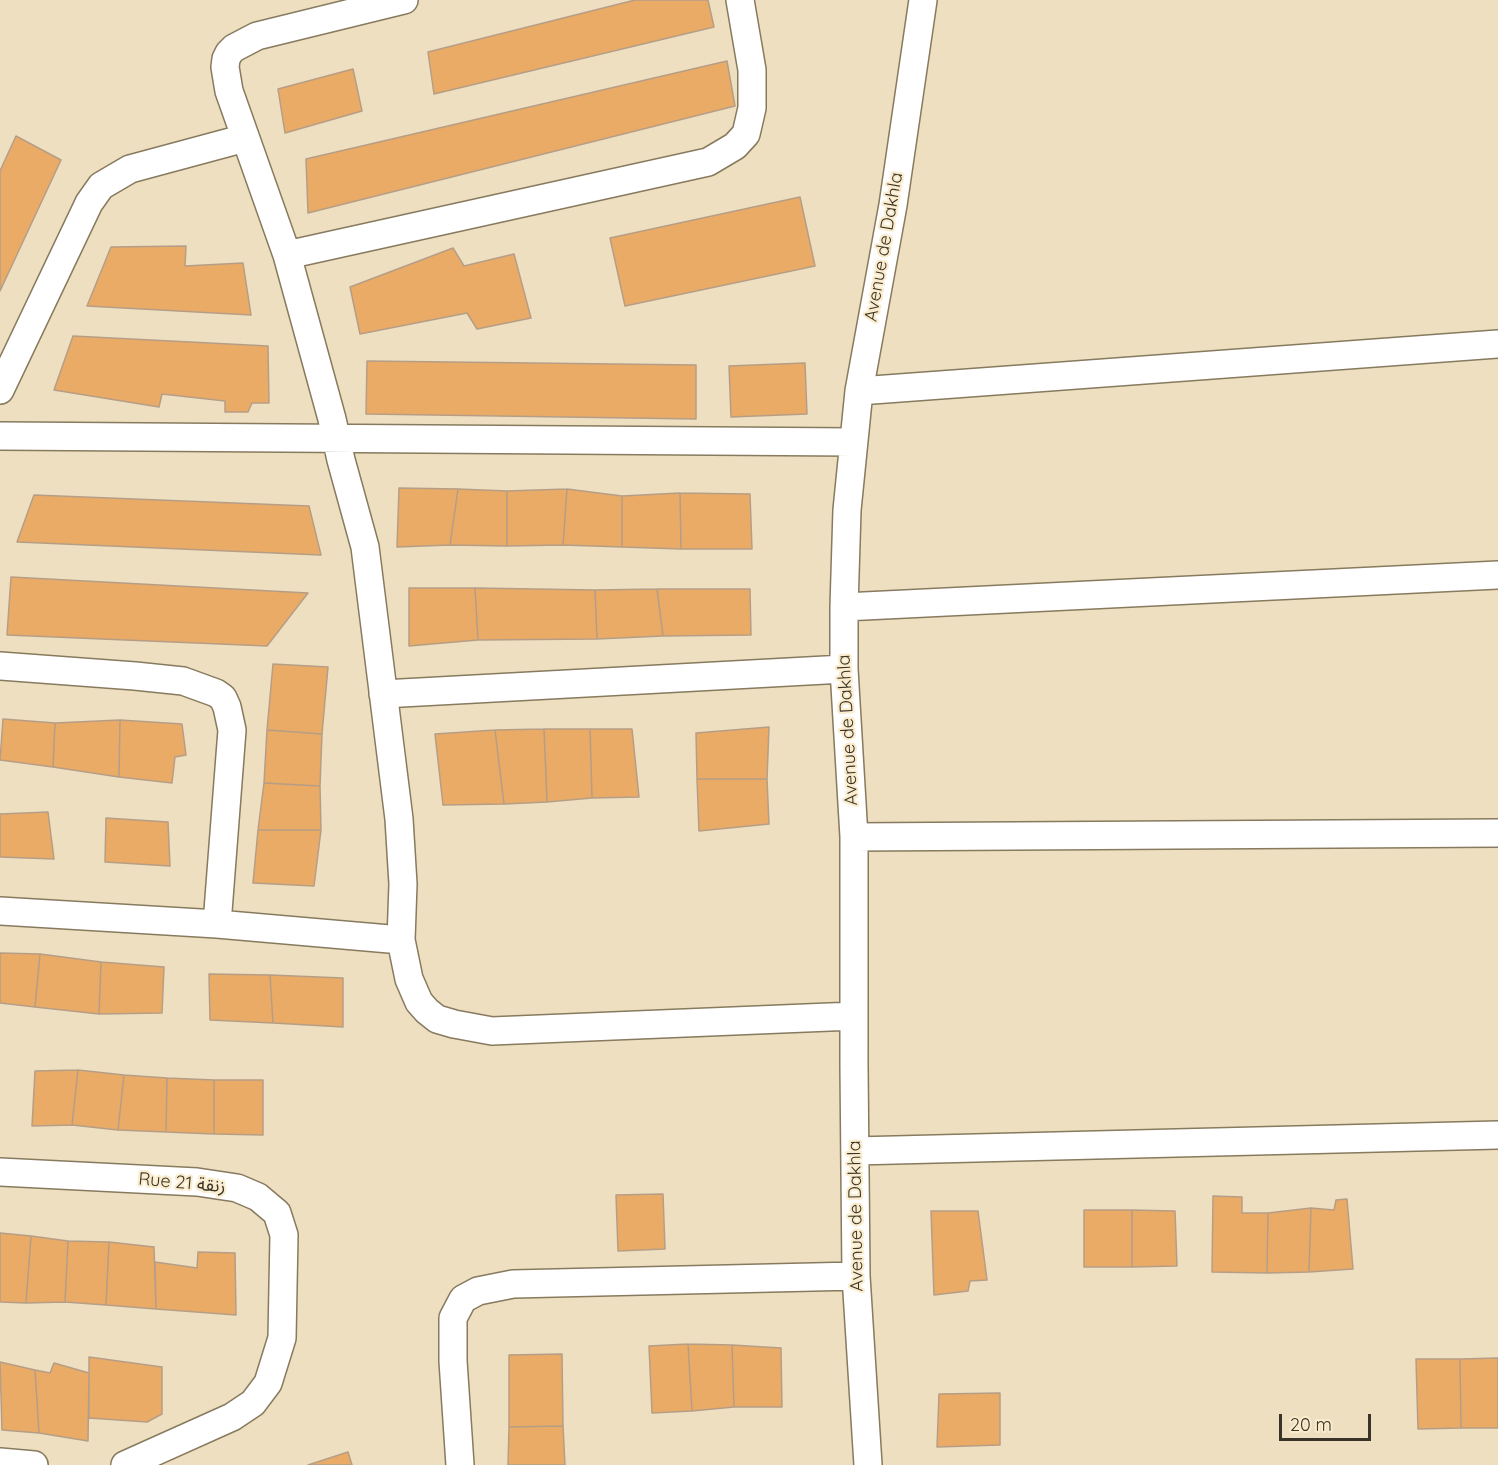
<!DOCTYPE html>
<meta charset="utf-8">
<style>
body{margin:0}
#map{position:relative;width:1498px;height:1465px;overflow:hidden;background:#eddfc0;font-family:Quicksand,sans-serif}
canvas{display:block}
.scale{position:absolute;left:1279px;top:1414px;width:92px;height:27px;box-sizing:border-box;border:3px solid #393427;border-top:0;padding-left:8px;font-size:18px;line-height:21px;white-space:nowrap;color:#393427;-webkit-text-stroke:4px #faeccd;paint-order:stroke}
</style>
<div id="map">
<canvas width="1498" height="1465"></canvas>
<div class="scale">20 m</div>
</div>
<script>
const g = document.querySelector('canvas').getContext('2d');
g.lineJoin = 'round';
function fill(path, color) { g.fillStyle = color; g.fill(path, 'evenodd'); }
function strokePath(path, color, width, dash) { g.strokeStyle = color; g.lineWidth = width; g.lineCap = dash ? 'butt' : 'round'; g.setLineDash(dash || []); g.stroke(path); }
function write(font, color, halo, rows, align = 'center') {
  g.font = font + ' Quicksand,"Noto Sans Arabic",sans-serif'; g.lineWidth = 4.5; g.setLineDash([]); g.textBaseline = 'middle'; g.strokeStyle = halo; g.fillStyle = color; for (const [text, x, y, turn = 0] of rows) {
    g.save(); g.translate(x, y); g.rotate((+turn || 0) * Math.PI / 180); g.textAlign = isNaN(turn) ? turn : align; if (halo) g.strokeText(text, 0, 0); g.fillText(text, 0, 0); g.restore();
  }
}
const building = new Path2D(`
 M 635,0 L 708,0 L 714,27 L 434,94 L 428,52 Z
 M 727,61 L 735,106 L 308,213 L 306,159 Z
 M 353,69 L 362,111 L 285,133 L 278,89 Z
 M 16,136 L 61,160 L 0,291 L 0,171 Z
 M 800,197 L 815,266 L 625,306 L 610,238 Z
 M 186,246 L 185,266 L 243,263 L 251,315 L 87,306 L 111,247 Z
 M 453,248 L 464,266 L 514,254 L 531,318 L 477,329 L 467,313 L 360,334 L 350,287 Z
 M 73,336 L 268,346 L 269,403 L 252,403 L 248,412 L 225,412 L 225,401 L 162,394 L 159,407 L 54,390 Z
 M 367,361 L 696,365 L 696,419 L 366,414 Z
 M 805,363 L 807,414 L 731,417 L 729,366 Z
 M 399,488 L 458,489 L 450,545 L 397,547 Z
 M 458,489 L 507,491 L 507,546 L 450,545 Z
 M 567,489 L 622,496 L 622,547 L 563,545 Z
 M 567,489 L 563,545 L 507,546 L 507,491 Z
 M 680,493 L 681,549 L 622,547 L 622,496 Z
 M 680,493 L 750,494 L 752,549 L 681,549 Z
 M 34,495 L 309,506 L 321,555 L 17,542 Z
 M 11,577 L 308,593 L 267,646 L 7,635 Z
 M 409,588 L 475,588 L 478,640 L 409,646 Z
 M 475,588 L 595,590 L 597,639 L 478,640 Z
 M 657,589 L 750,589 L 751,635 L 663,636 Z
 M 657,589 L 663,636 L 597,639 L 595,590 Z
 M 273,664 L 328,667 L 322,734 L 267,730 Z
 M 3,719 L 55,723 L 53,767 L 0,760 Z
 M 120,720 L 182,724 L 186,755 L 175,757 L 172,783 L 119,777 Z
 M 120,720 L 119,777 L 53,767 L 55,723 Z
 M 769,727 L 767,779 L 697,779 L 696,733 Z
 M 544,729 L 547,802 L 504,804 L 495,730 Z
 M 544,729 L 590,729 L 592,798 L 547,802 Z
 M 590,729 L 632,729 L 639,797 L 592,798 Z
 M 267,730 L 322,734 L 320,786 L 264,783 Z
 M 495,730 L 504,804 L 443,805 L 435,734 Z
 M 697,779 L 767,779 L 769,824 L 699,831 Z
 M 264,783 L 320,786 L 321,830 L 258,830 Z
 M 48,812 L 54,859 L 0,857 L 0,814 Z
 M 106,818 L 168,822 L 170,866 L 105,862 Z
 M 258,830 L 321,830 L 314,886 L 253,883 Z
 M 0,953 L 40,954 L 35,1007 L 0,1003 Z
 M 40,954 L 101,962 L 99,1014 L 35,1007 Z
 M 101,962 L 164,967 L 162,1013 L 99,1014 Z
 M 209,974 L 270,975 L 273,1023 L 210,1020 Z
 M 270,975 L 343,978 L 343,1027 L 273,1023 Z
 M 78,1070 L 72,1125 L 32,1126 L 35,1071 Z
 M 78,1070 L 124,1075 L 118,1130 L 72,1125 Z
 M 124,1075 L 167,1078 L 166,1132 L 118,1130 Z
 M 167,1078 L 214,1080 L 214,1134 L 166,1132 Z
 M 214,1080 L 263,1080 L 263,1135 L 214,1134 Z
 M 663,1194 L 665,1249 L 618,1251 L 616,1195 Z
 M 1213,1196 L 1242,1197 L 1242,1213 L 1268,1213 L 1267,1273 L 1212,1272 Z
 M 1347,1199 L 1353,1269 L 1309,1272 L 1311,1208 L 1334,1210 L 1336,1200 Z
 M 1311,1208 L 1309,1272 L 1267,1273 L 1268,1213 Z
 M 1084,1210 L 1132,1210 L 1132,1267 L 1084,1267 Z
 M 1132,1210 L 1175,1211 L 1177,1266 L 1132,1267 Z
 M 931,1211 L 978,1211 L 987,1280 L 970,1281 L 968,1291 L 934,1295 Z
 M 0,1233 L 31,1236 L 26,1303 L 0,1302 Z
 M 31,1236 L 68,1241 L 65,1302 L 26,1303 Z
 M 68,1241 L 109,1242 L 106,1305 L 65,1302 Z
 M 109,1242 L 154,1247 L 156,1309 L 106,1305 Z
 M 198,1252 L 235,1253 L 236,1315 L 156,1309 L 155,1262 L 197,1268 Z
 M 688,1344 L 692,1411 L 652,1413 L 649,1346 Z
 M 688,1344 L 732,1345 L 734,1407 L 692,1411 Z
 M 732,1345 L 781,1348 L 782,1407 L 734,1407 Z
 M 562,1354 L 563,1426 L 509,1427 L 509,1355 Z
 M 89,1357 L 162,1367 L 162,1414 L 147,1422 L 89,1418 Z
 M 1498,1358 L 1498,1428 L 1461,1428 L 1460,1359 Z
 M 1416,1359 L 1460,1359 L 1461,1428 L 1418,1429 Z
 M 0,1362 L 35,1370 L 39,1433 L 2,1430 Z
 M 54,1363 L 89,1373 L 88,1441 L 39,1433 L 35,1370 L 50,1373 Z
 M 1000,1393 L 1000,1445 L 937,1447 L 939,1394 Z
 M 563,1426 L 565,1465 L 508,1465 L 509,1427 Z
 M 348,1452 L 352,1465 L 308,1465 Z`);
const street = new Path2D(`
 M 404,0 L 257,36 L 234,48 L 229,53 L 226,59 L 225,67 L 229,91 L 287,255 L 332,419 L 341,460 L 365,547 L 399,819 L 403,884 L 401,940 L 409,979 L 419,1002 L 427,1011 L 437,1019 L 454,1024 L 492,1031 L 854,1016
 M 287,255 L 708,162 L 735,146 L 746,134 L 752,108 L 752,70 L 740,0
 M 0,390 L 89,203 L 101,186 L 130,169 L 245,138
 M 859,391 L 1498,344
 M 0,436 L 853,442
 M 844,607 L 1498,575
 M 0,666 L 135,676 L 183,681 L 216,693 L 223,698 L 227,707 L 232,730 L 217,924
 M 383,694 L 844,669
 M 854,837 L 1498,833
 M 0,911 L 217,924 L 401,940
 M 855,1151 L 1498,1135
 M 0,1172 L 197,1182 L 237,1188 L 258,1197 L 277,1213 L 284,1235 L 282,1338 L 268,1383 L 253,1403 L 232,1417 L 125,1465
 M 0,1462 L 34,1465
 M 460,1465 L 453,1361 L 453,1318 L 463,1299 L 478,1291 L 513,1284 L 856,1276
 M 868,1465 L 856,1276 L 854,1066 L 854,837 L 844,669 L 844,607 L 847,510 L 859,391 L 893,205 L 923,0`);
const streetNames = [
 ["Avenue de Dakhla",884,247,-80],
 ["Avenue de Dakhla",848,730,-93],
 ["Rue 21 زنقة",182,1183,5],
 ["Avenue de Dakhla",856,1216,-91]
];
fill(building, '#eaab67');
strokePath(building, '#b69e86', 1.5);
strokePath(street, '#877a5e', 30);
strokePath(street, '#fff', 27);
write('18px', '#393427', '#faeccd', streetNames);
</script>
